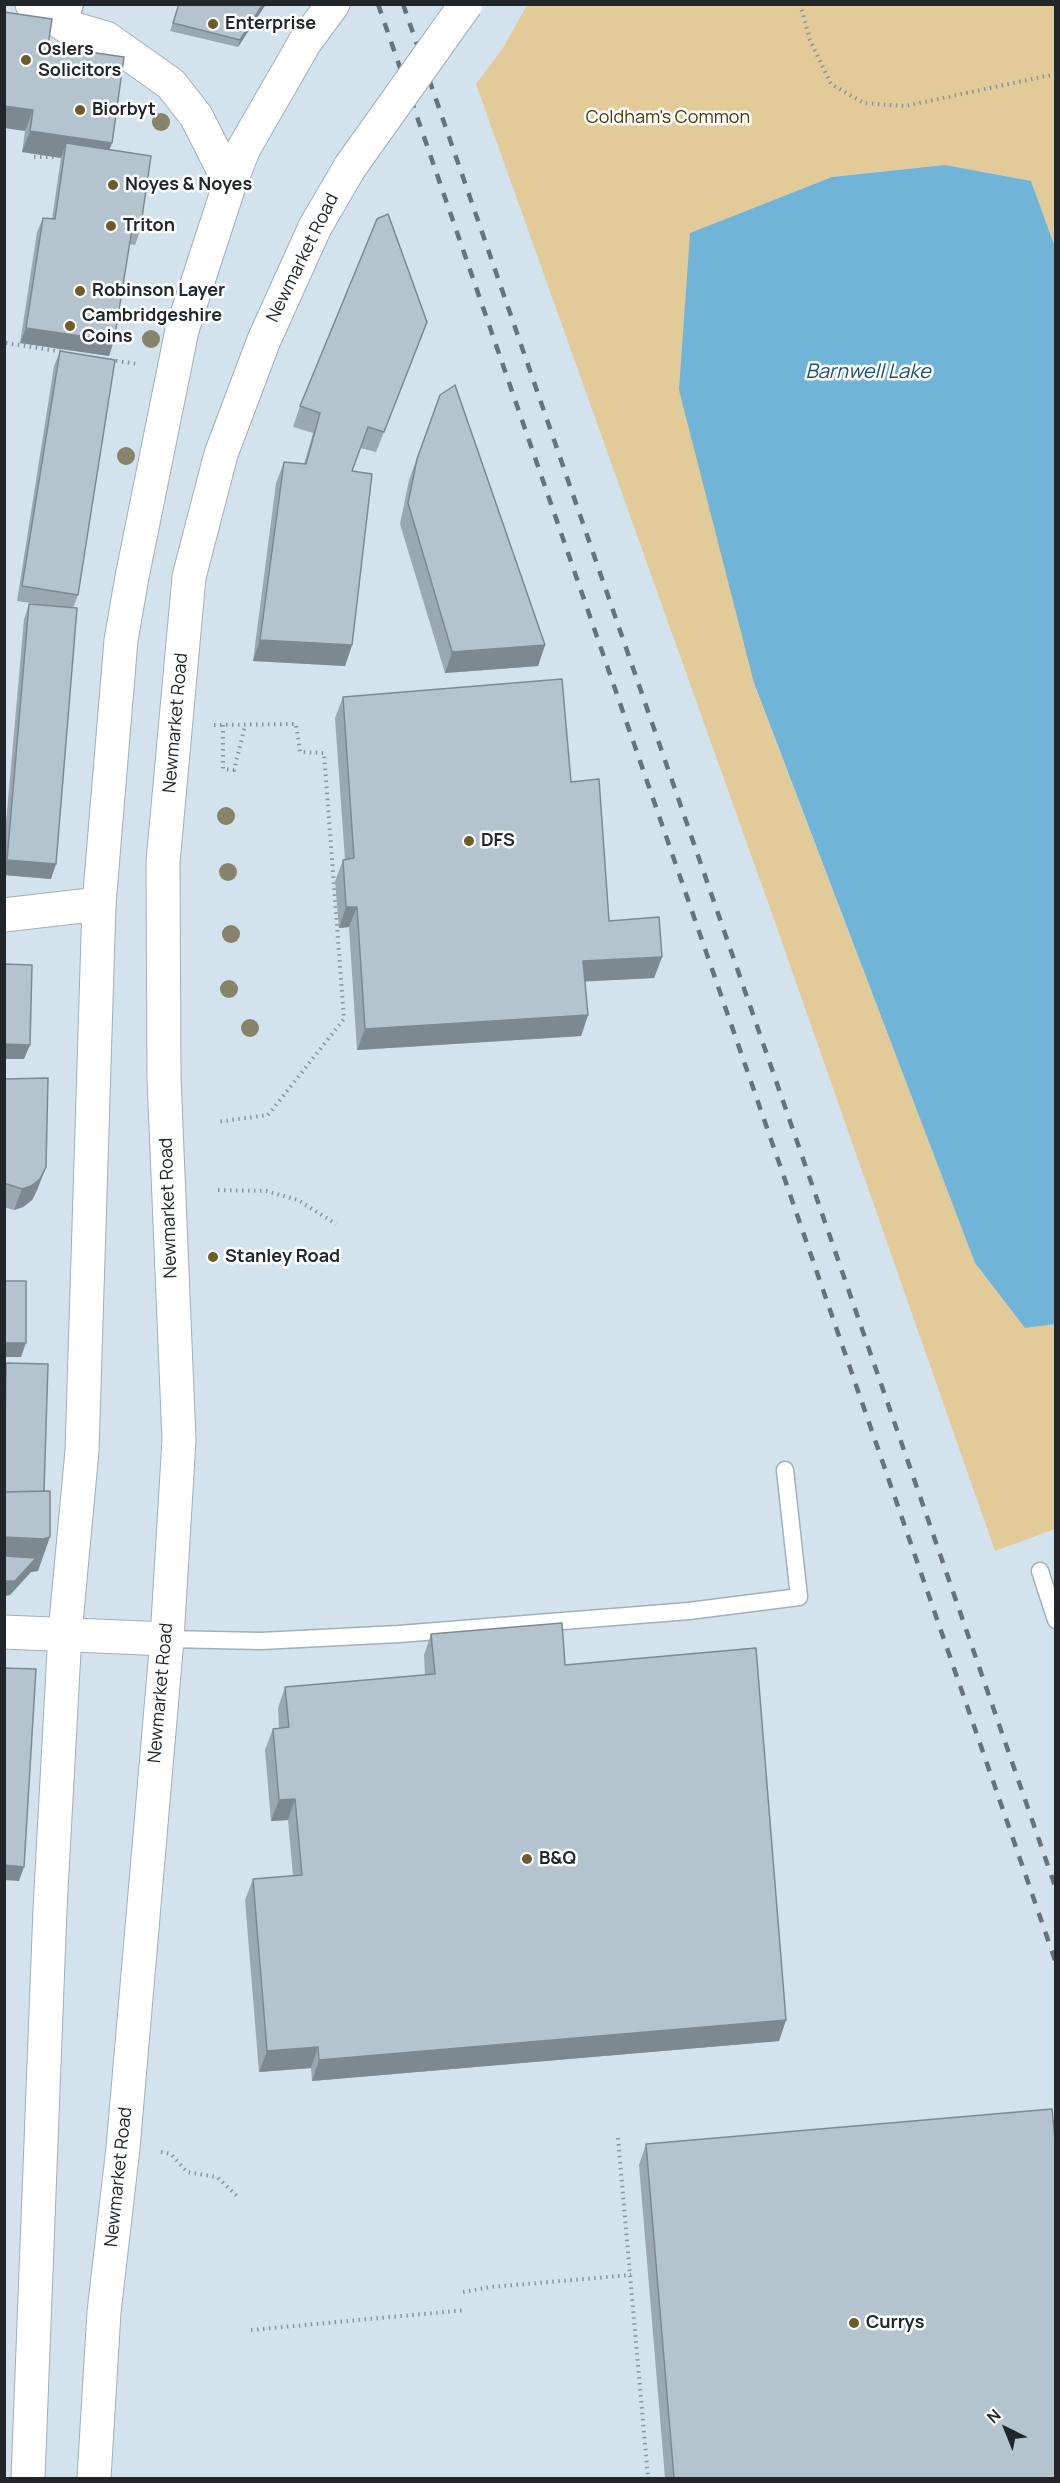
<!DOCTYPE html>
<style>
body{margin:0}
#map{position:relative;width:1060px;height:2483px;overflow:hidden;background:#d2e3ed;font-family:Manrope,sans-serif}
canvas{display:block}
.frame{position:absolute;inset:0;border:6px solid #20262a;pointer-events:none}
.north{position:absolute;left:976px;top:2399px;width:60px;height:60px;-webkit-text-stroke:4px #fff;paint-order:stroke;rotate:317deg;font-size:16px;font-weight:700;line-height:24px;text-align:center;color:#20262a}
.north::after{content:'';display:block;margin:auto;width:21px;height:27px;background:#20262a;clip-path:polygon(50% 0,100% 100%,50% 72%,0 100%)}
</style>
<div id="map">
<canvas width="1060" height="2483"></canvas>
<div class="frame"></div>
<div class="north">N</div>
</div>
<script>
const g = document.querySelector('canvas').getContext('2d');
g.lineJoin = 'round';
function fill(path, color) { g.fillStyle = color; g.fill(path, 'evenodd'); }
function strokePath(path, color, width, dash) { g.strokeStyle = color; g.lineWidth = width; g.lineCap = dash ? 'butt' : 'round'; g.setLineDash(dash || []); g.stroke(path); }
function write(font, color, halo, rows, align = 'center') {
  g.font = font + ' Manrope,sans-serif'; g.lineWidth = 5; g.setLineDash([]); g.textBaseline = 'middle'; g.strokeStyle = halo; g.fillStyle = color; for (const [text, x, y, turn = 0] of rows) {
    g.save(); g.translate(x, y); g.rotate((+turn || 0) * Math.PI / 180); g.textAlign = isNaN(turn) ? turn : align; if (halo) g.strokeText(text, 0, 0); g.fillText(text, 0, 0); g.restore();
  }
}
const green = new Path2D(`
 M 527,5 L 1055,5 L 1055,247 L 1031,181 L 945,165 L 832,177 L 690,233 L 754,684 L 975,1263 L 1025,1328 L 1055,1324 L 1055,1529 L 995,1551 L 770,908 L 476,84 L 503,48 Z`);
const water = new Path2D(`
 M 945,165 L 1031,181 L 1055,247 L 1056,1324 L 1025,1328 L 975,1263 L 754,683 L 679,390 L 690,233 L 832,177 Z`);
const path = new Path2D(`
 M 800,4 L 810,40 L 831,84 L 864,103 L 905,106 L 1056,74
 M 34,157 L 57,157
 M 6,343 L 64,352
 M 110,360 L 138,364
 M 214,725 L 296,724 L 300,752 L 324,753 L 344,1019 L 268,1115 L 216,1122
 M 223,725 L 223,769 L 234,770 L 245,726
 M 218,1190 L 266,1191 L 298,1200 L 336,1224
 M 618,2138 L 648,2478
 M 161,2152 L 171,2154 L 187,2172 L 217,2177 L 237,2196
 M 463,2292 L 491,2287 L 631,2275
 M 251,2330 L 466,2310`);
const service = new Path2D(`
 M 68,27 L 75,4
 M 1040,1571 L 1056,1620
 M 167,1639 L 261,1641 L 399,1634 L 689,1611 L 799,1597 L 785,1470`);
const minor = new Path2D(`
 M 32,4 L 68,27 L 106,38 L 171,84 L 196,116 L 230,183
 M 4,915 L 99,904
 M 4,1632 L 167,1639`);
const primary = new Path2D(`
 M 28,2478 L 50,1909 L 65,1633 L 82,1451 L 99,904 L 121,640 L 132,577 L 182,330 L 230,183 L 244,148 L 305,42 L 333,4
 M 94,2478 L 104,2312 L 123,2148 L 167,1639 L 179,1440 L 164,1078 L 163,862 L 189,577 L 221,454 L 264,340 L 315,227 L 350,167`);
const rail = new Path2D(`
 M 378,4 L 1056,1963
 M 403,4 L 1056,1889`);
const primaryBridge = new Path2D(`
 M 350,167 L 466,4`);
const trees = [
 [161,122],
 [151,339],
 [126,456],
 [226,816],
 [228,872],
 [231,934],
 [229,989],
 [250,1028]
];
const wall = new Path2D(`
 M 179,4 L 266,4 L 238,47 L 170,31 Z
 M 48,46 L 112,143 L 109,150 L 140,231 L 135,245 L 129,244 L 109,356 L 20,343 L 37,232 L 43,218 L 52,219 L 61,158 L 22,152 L 25,131 Z
 M 419,343 L 376,452 L 360,448 L 352,471 L 352,645 L 345,666 L 253,661 L 276,483 L 284,462 L 304,464 L 313,433 L 293,427 L 300,406 Z
 M 60,351 L 78,595 L 73,608 L 51,879 L 4,875 L 4,845 L 24,619 L 29,604 L 43,605 L 17,601 L 54,366 Z
 M 440,395 L 545,645 L 538,666 L 445,673 L 400,524 L 409,480 Z
 M 343,697 L 571,782 L 609,921 L 662,957 L 654,978 L 585,981 L 588,1015 L 581,1036 L 357,1050 L 349,927 L 339,928 L 335,881 L 343,860 L 345,860 L 335,718 Z
 M 4,1079 L 38,1188 L 32,1200 L 23,1207 L 14,1210 L 4,1207 Z
 M 6,1363 L 38,1571 L 31,1572 L 10,1595 L 4,1596 L 4,1368 Z
 M 431,1634 L 565,1665 L 786,2020 L 779,2041 L 312,2081 L 311,2068 L 259,2072 L 245,1900 L 253,1879 L 293,1876 L 288,1820 L 271,1821 L 265,1750 L 273,1729 L 279,1728 L 278,1708 L 285,1687 L 425,1675 L 424,1655 Z
 M 646,2144 L 1056,2478 L 665,2478 L 639,2165 Z`);
const shadedWall = new Path2D(`
 M 263,4 L 266,4 L 238,47 L 240,40 Z
 M 4,106 L 33,110 L 25,131 L 4,128 Z
 M 30,131 L 112,143 L 104,164 L 66,143 L 61,158 L 22,152 Z
 M 26,328 L 114,341 L 109,356 L 20,343 Z
 M 260,640 L 352,645 L 345,666 L 253,661 Z
 M 545,645 L 538,666 L 445,673 L 452,652 Z
 M 7,860 L 56,864 L 51,879 L 4,875 L 4,868 Z
 M 346,907 L 357,907 L 349,927 L 339,928 Z
 M 662,957 L 654,978 L 576,982 L 583,961 Z
 M 588,1015 L 581,1036 L 357,1050 L 365,1029 Z
 M 4,1044 L 30,1045 L 24,1059 L 4,1059 Z
 M 46,1167 L 38,1188 L 32,1200 L 23,1207 L 14,1210 L 22,1189 Z
 M 4,1343 L 26,1343 L 21,1357 L 4,1357 Z
 M 4,1537 L 50,1537 L 38,1571 L 31,1572 L 10,1595 L 4,1596 Z
 M 295,1799 L 288,1820 L 271,1821 L 279,1800 Z
 M 4,1865 L 24,1867 L 19,1881 L 4,1880 Z
 M 786,2020 L 779,2041 L 312,2081 L 319,2060 Z
 M 318,2047 L 311,2068 L 259,2072 L 267,2051 Z`);
const building = new Path2D(`
 M 179,4 L 263,4 L 240,40 L 173,23 Z
 M 4,12 L 52,19 L 48,46 L 124,57 L 112,143 L 30,131 L 33,110 L 4,106 Z
 M 66,143 L 151,156 L 140,231 L 132,229 L 114,341 L 26,328 L 43,218 L 55,219 Z
 M 388,214 L 427,322 L 384,432 L 368,427 L 352,471 L 372,474 L 352,645 L 260,640 L 284,462 L 306,464 L 320,413 L 300,406 L 377,219 Z
 M 60,351 L 115,360 L 78,595 L 22,586 Z
 M 455,385 L 545,645 L 452,652 L 408,503 L 417,459 L 440,395 Z
 M 29,604 L 77,608 L 56,864 L 7,860 Z
 M 562,679 L 571,782 L 599,779 L 609,921 L 659,917 L 662,957 L 583,961 L 588,1015 L 365,1029 L 357,907 L 346,907 L 343,860 L 354,858 L 343,697 Z
 M 4,964 L 32,965 L 30,1045 L 4,1044 Z
 M 48,1078 L 46,1167 L 40,1179 L 31,1186 L 22,1189 L 4,1183 L 4,1079 Z
 M 4,1281 L 26,1281 L 26,1343 L 4,1343 Z
 M 6,1363 L 48,1364 L 44,1491 L 4,1492 Z
 M 50,1491 L 50,1537 L 43,1539 L 4,1537 L 4,1492 Z
 M 4,1556 L 36,1558 L 15,1581 L 4,1581 Z
 M 562,1623 L 565,1665 L 756,1648 L 786,2020 L 319,2060 L 318,2047 L 267,2051 L 253,1879 L 302,1875 L 295,1799 L 279,1800 L 273,1729 L 289,1727 L 285,1687 L 435,1674 L 431,1634 Z
 M 4,1668 L 36,1669 L 24,1867 L 4,1865 Z
 M 1052,2109 L 1056,2150 L 1056,2478 L 674,2478 L 646,2144 Z`);
const markers = [
 [213,24,6,"#6f5a29"],
 [26,60,6,"#6f5a29"],
 [80,110,6,"#6f5a29"],
 [113,185,6,"#6f5a29"],
 [111,226,6,"#6f5a29"],
 [80,291,6,"#6f5a29"],
 [70,326,6,"#6f5a29"],
 [469,841,6,"#6f5a29"],
 [213,1257,6,"#6f5a29"],
 [527,1859,6,"#6f5a29"],
 [854,2323,6,"#6f5a29"]
];
const poiNames = [
 ["Enterprise",225,24],
 ["Oslers",38,50],
 ["Solicitors",38,71],
 ["Biorbyt",92,110],
 ["Noyes & Noyes",125,185],
 ["Triton",123,226],
 ["Robinson Layer",92,291],
 ["Cambridgeshire",82,316],
 ["Coins",82,337],
 ["DFS",481,841],
 ["Stanley Road",225,1257],
 ["B&Q",539,1859],
 ["Currys",866,2323]
];
const parkNames = [
 ["Coldham's Common",668,118]
];
const streetNames = [
 ["Newmarket Road",303,258,-64],
 ["Newmarket Road",176,723,-85],
 ["Newmarket Road",169,1208,-92],
 ["Newmarket Road",161,1693,-85],
 ["Newmarket Road",119,2177,-84]
];
const waterNames = [
 ["Barnwell Lake",868,372]
];
fill(green, '#e2cb99');
fill(water, '#70b4d8');
strokePath(service, '#a0b0ba', 19);
strokePath(minor, '#a0b0ba', 35);
strokePath(primary, '#a0b0ba', 35);
strokePath(path, '#89959d', 4, [1.5, 4.5]);
strokePath(service, '#fff', 16);
strokePath(minor, '#fff', 33);
strokePath(primary, '#fff', 33);
strokePath(rail, '#687279', 4.5, [10, 10]);
strokePath(primaryBridge, '#a0b0ba', 35, []);
strokePath(primaryBridge, '#fff', 33);
g.fillStyle = '#87836b';
for (const [x, y] of trees) { g.beginPath(); g.arc(x, y, 9, 0, 2 * Math.PI); g.fill(); }
fill(wall, '#9aa9b1');
fill(shadedWall, '#7d8990');
fill(building, '#b3c4ce');
strokePath(building, '#7d8990', 1.5);
for (const [x, y, r, color] of markers) { const dot = new Path2D(); dot.arc(x, y, r, 0, 2 * Math.PI); g.fillStyle = color; g.fill(dot); strokePath(dot, '#fff', 2); }
write('bold 18px', '#20262a', '#fff', poiNames, 'left');
write('18px', '#493501', '#fff', parkNames);
write('18px', '#20262a', '#fff', streetNames);
write('italic 20px', '#1c516b', '#fff', waterNames);
</script>
